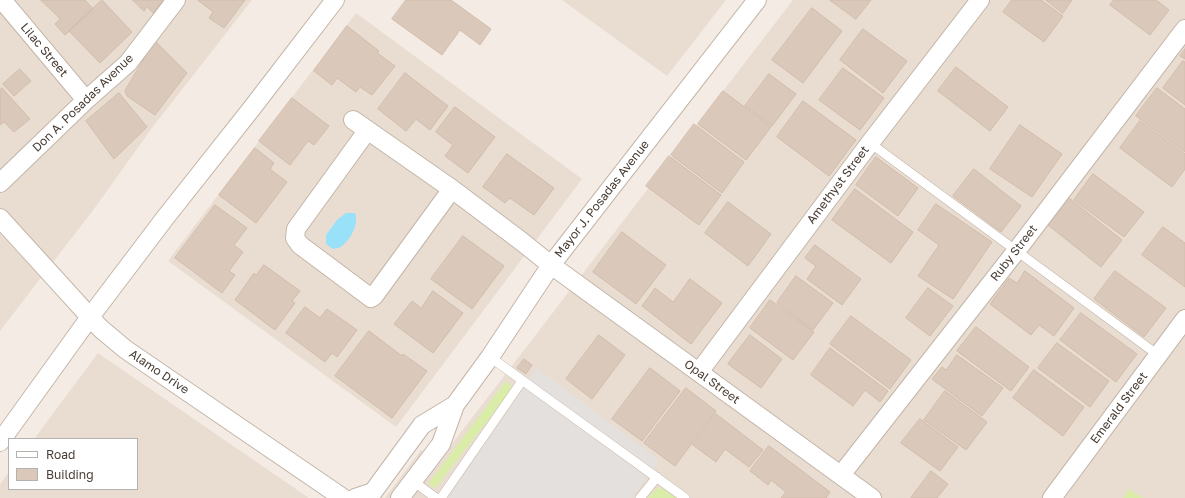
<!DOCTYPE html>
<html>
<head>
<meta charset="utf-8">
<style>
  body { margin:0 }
  #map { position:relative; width:1185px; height:498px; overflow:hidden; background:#f4ece4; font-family:"Golos Text",sans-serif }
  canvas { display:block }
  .legend { position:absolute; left:8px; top:438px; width:130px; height:52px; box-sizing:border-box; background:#fff; border:1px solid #b5b1ad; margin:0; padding:5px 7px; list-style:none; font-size:12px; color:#473c33 }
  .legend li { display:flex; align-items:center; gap:8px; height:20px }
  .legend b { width:20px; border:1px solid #b5b1ad }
</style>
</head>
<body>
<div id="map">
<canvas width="1185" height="498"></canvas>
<ul class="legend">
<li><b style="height:5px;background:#fff"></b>Road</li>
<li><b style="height:11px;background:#dac9bb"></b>Building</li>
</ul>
</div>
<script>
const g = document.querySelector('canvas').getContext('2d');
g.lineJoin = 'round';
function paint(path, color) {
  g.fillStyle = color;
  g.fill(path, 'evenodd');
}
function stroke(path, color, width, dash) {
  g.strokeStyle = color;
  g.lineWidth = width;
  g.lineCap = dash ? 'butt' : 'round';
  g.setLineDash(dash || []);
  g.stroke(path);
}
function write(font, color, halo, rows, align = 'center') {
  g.font = font + ' "Golos Text",sans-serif';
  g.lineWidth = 3;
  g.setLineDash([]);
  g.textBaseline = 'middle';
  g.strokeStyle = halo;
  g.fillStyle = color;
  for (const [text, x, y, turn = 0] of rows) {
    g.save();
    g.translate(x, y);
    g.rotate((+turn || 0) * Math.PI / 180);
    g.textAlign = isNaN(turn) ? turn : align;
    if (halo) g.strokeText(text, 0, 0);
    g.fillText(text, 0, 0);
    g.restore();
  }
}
paint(new Path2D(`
  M0,0h252l-100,128 -58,81 -94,122z
  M562,0h164l-59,76z
  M793,0h392v498h-800l36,-48 17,12z
  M356,13l226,166 -186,248 -228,-166z
  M98,353l211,145h-309v-14l9,-12v17h128v-50h-103z`), '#e9ddd1');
paint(new Path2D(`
  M506,381l5,4 -1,7 -73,94 -2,2 -7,-4z
  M660,488l5,2 11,8h-28l8,-9z
  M1129,489l14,9h-20z`), '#d9eda8');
paint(new Path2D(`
  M537,368l122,92 -27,38h-184z`), '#e4e0dd');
paint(new Path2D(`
  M346,213h9c4,11 -4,26 -13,33 -2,2 -6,2 -9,3l-7,-5v-9l11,-15z`), '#99e1f8');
const building = new Path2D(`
  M41,0h44l8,9 -28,26 -10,-11 5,-5z
  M102,0l30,32 -32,31 -31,-32z
  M133,0h30l-10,13 -6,-6 -3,4z
  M198,0h47l-21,28 -15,-10 4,-6z
  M406,0h45l40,29 -11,16 -20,-15 -18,25 -50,-36z
  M830,0h41l-15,19z
  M1012,0h29l22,16 -19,26 -41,-30z
  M1046,0h26l-9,13z
  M1114,0h42l13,10 -19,25 -40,-30z
  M812,8l30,23 -39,52 -31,-23z
  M347,26l32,25 -2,2 18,13 -23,29 -12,-8 -4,5 -19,-14 -5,7 -18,-14z
  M863,29l44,32 -24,32 -43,-33z
  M155,41l32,32 -32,42 -28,-19 -2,-5z
  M1185,49v10l-5,-3z
  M1183,61l2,1v43l-22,-17z
  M956,67l52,40 -18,24 -52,-40z
  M843,68l41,30 -24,32 -41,-30z
  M20,69l11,12 -17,15 -11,-12z
  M405,73l43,33 -18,24 -14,-11 -10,12 -28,-22z
  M769,74l27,20 -24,32 -27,-20z
  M2,88l28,31 -16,13 -10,-10 -4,3v-35z
  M1157,88l28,21v43l-49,-36z
  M723,91l48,36 -25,33 -48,-36z
  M119,93l28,34 -33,32 -28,-38z
  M292,98l37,28 -15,19 -6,-4 -18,24 -31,-24z
  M803,101l53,39 -27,36 -52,-39z
  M455,107l40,30 -27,36 -23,-17 8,-11 -17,-13z
  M1140,121l45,33v15l-13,18 -52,-39z
  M694,124l50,38 -22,31 -51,-38z
  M1020,125l42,29 -30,43 -42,-28z
  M255,148l19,15 -4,6 17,13 -31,41 -37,-28z
  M507,154l47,34 -20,27 -24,-17 -5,5 -22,-16z
  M669,156l52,39 -22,30 -53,-39z
  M876,157l42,31 -20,28 -42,-31z
  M974,169l47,37 -20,26 -48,-36z
  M1093,174l51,38 -20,25 -50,-37z
  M855,189l58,43 -22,31 -59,-43z
  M1069,198l53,42 -21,27 -53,-42z
  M728,202l43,32 -23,32 -43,-33z
  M936,204l56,38 -39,57 -35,-23 21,-31 -21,-15z
  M215,205l32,23 -13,17 9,7 -14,19 6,4 -13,18 -47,-35z
  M1163,227l22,16v44l-43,-32z
  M622,232l44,33 -30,39 -43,-32z
  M463,236l41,30 -32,43 -41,-30z
  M815,245l46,34 -19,26 -35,-26 9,-13 -11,-8z
  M264,265l36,26 -8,10 3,2 -20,27 -40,-30 19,-27 2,2z
  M1025,271l49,37 -20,28 -15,-11 -8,10 -41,-31 19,-26 8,5z
  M1115,271l51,37 -22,29 -50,-38z
  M796,276l37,27 -20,27 -36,-27z
  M690,279l32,24 -31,41 -49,-38 13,-18 18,14z
  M928,288l25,18 -23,30 -24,-18z
  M433,291l30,22 -30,40 -39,-29 18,-23 9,7z
  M770,300l44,32 -21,28 -43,-32z
  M305,307l15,11 7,-9 30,21 -20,27 -5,-4 -7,9 -39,-29z
  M1081,313l56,41 -21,28 -56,-42z
  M851,316l60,44 -21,29 -60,-45z
  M976,327l53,40 -18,24 -54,-40z
  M369,331l33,25 1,-2 24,17 -35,47 -57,-42z
  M599,335l26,20 -33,44 -26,-20z
  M750,335l32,24 -21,29 -33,-24z
  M1057,343l52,38 -19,26 -52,-39z
  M830,348l58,43 -8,11 -15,-12 -12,16 -42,-31z
  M957,355l46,33 -21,28 -50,-37 10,-12 4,3z
  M524,359l8,6 -6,9 -9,-6z
  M650,368l30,23 -38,50 -30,-22z
  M1034,370l50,37 -21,29 -50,-38z
  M686,388l30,23 -41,55 -31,-23z
  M945,391l42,31 -21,28 -42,-30z
  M716,414l47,36 -14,17 -24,-18 -9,13 -23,-17z
  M920,419l38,28 -18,24 -39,-28z
  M769,446l61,46 -4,6h-45l5,-6 -15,-12 -3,5 -18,-14z
  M931,471l17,13 -11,14h-26z`);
paint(building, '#dac9bb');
stroke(building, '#d2bcaa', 1);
const service = new Path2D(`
  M870,143l288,212
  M490,357l195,141
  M413,481l23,17
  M441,498l81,-117
  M640,498l17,-21`);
const minor = new Path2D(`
  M2,0l84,100
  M353,120l99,69 69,52 30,24 321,233
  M367,131l-71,98 -1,9 5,7 67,50 4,3 3,-2 78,-107
  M0,183l86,-83 42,-37 48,-63
  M0,218l100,110 25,21 218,149
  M699,372l171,-229 110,-143
  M0,442l90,-125 75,-99 87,-110 83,-108
  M841,475l176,-225 168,-221
  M355,498l18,-6 49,-67 33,-20
  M400,498l41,-54 14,-39 35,-48 61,-92 206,-265
  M1052,498l133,-179`);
stroke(service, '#c3b5a8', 10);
stroke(minor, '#c3b5a8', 20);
stroke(service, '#fff', 9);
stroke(minor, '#fff', 18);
write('12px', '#473c33', '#fff', [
  ["Lilac Street",44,50,50],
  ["Don A. Posadas Avenue",83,103,-44],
  ["Amethyst Street",838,185,-53],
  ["Mayor J. Posadas Avenue",602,199,-52],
  ["Ruby Street",1014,253,-52],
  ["Alamo Drive",159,372,34],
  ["Opal Street",712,382,36],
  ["Emerald Street",1119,408,-53]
]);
</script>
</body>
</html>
